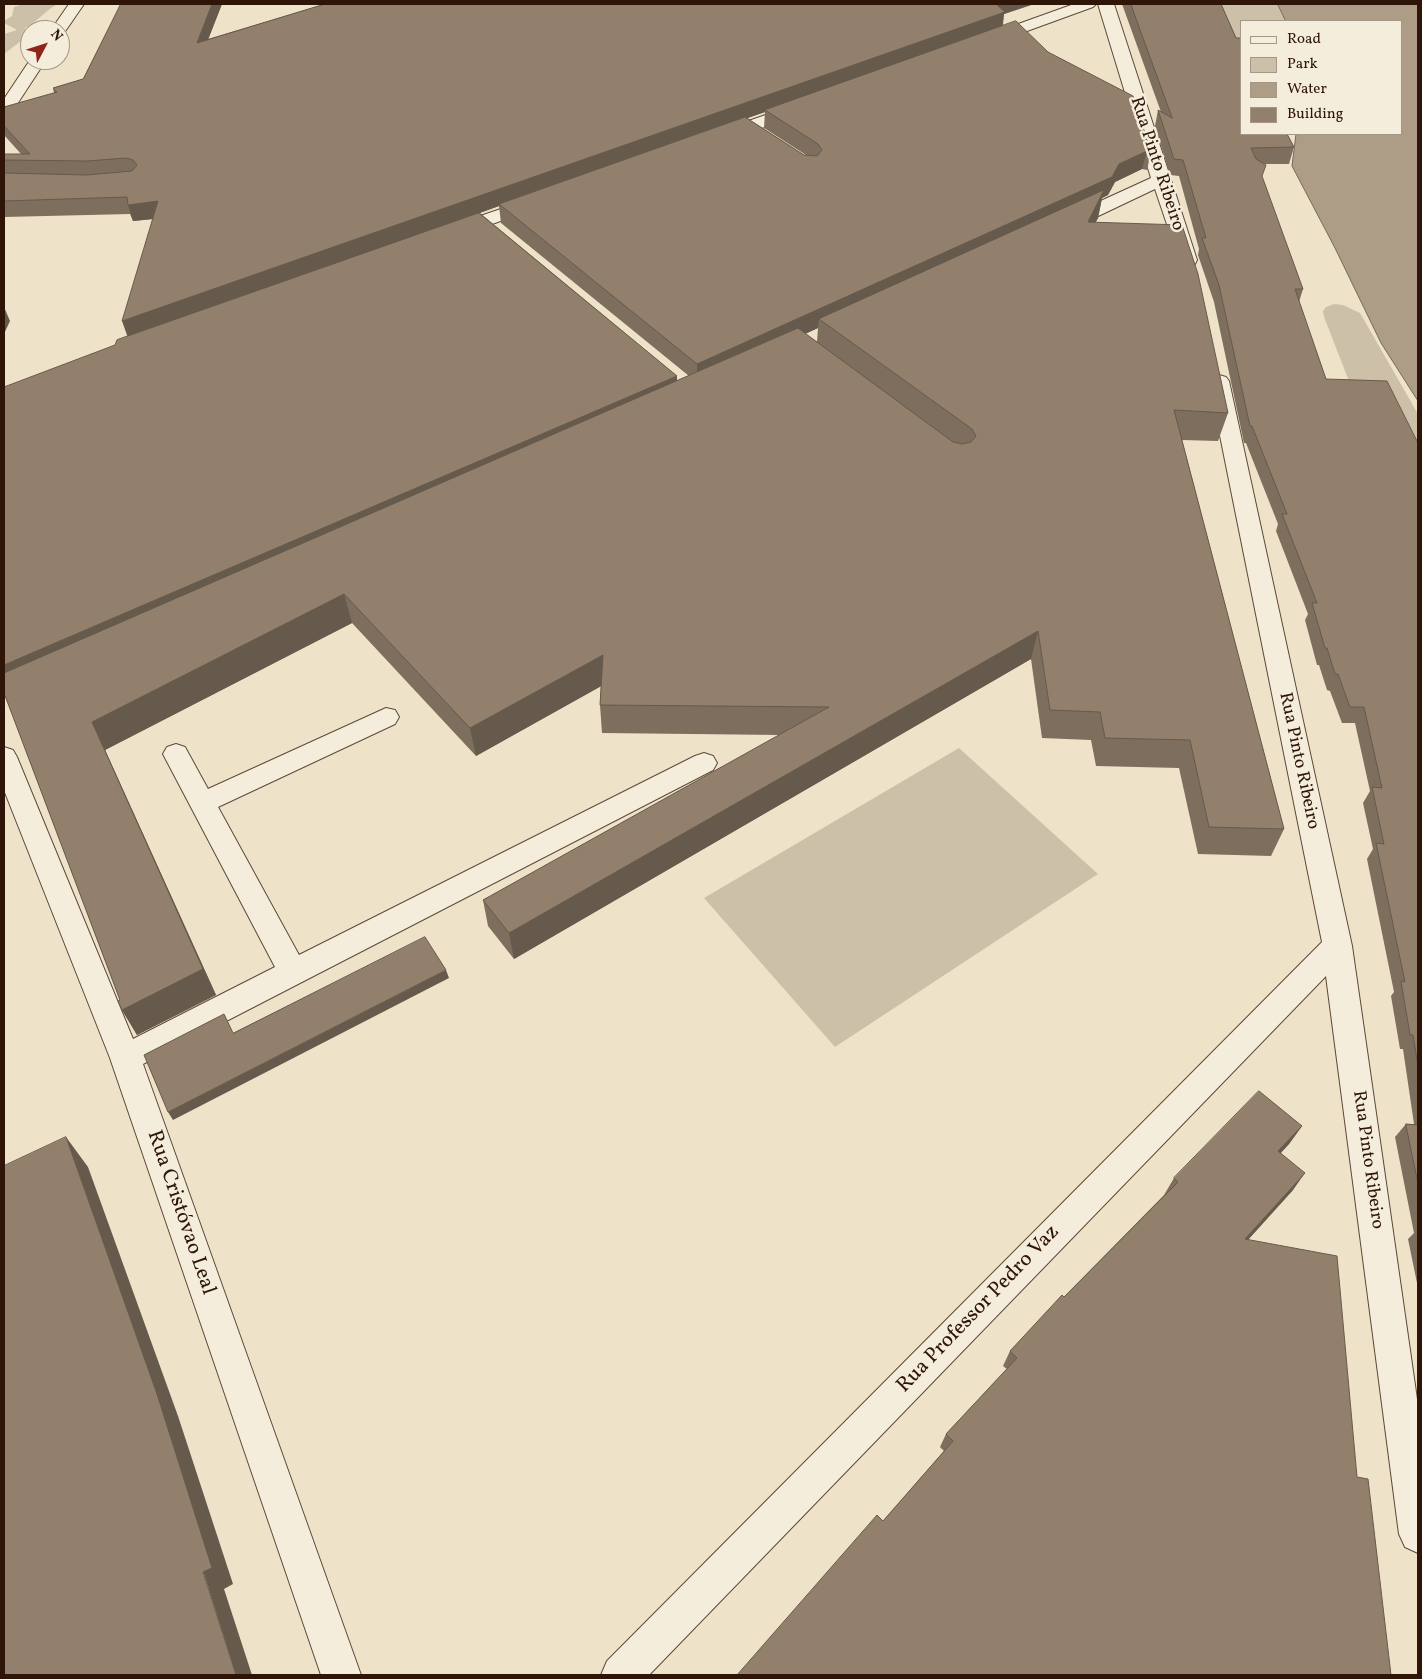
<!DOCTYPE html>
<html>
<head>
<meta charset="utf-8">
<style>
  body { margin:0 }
  #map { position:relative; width:1422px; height:1679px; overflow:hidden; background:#eee3c9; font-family:Vollkorn,serif }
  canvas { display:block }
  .frame { position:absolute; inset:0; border:5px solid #2e1508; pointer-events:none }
  .legend { position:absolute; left:1240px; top:20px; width:162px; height:115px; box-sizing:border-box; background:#f4eddc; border:1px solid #a59787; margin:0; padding:6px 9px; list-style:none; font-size:15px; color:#2e1508 }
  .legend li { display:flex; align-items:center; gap:10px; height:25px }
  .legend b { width:25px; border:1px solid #a59787 }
  .north { position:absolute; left:20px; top:20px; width:50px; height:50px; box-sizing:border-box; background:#f4eddc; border:1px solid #a59787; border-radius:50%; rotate:50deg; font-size:14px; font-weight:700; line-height:20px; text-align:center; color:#2e1508 }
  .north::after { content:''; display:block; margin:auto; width:18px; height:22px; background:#8f2418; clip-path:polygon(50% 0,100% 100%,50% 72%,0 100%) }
</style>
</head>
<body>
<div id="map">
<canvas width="1422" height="1679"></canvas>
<div class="frame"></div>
<ul class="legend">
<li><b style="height:6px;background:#f4eddc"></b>Road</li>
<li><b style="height:14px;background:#cdc0a8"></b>Park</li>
<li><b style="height:14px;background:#ad9d87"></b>Water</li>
<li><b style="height:14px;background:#92806c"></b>Building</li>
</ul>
<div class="north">N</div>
</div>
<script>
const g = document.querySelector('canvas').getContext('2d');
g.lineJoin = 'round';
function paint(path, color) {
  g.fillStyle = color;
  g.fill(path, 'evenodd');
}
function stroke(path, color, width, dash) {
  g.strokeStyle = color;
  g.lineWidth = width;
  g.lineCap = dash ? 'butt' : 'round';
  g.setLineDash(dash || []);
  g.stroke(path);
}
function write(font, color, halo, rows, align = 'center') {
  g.font = font + ' Vollkorn,serif';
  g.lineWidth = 5;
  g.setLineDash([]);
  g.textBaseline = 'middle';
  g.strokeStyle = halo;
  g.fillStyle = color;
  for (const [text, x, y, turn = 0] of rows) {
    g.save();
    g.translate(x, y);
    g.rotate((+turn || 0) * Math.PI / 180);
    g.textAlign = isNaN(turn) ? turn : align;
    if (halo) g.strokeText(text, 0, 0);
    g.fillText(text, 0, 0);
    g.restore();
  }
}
paint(new Path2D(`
  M23,4h35c-13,6 -20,18 -33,24v5l5,-1v2l-26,20v-20l13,-4 -13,-7v-2l8,-5 2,-9z
  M1218,4h60l8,17h-45v48z
  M1334,304l9,1 17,8 58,101v95l-62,-110 -32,-82 -1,-6 3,-4z
  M959,748l139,126 -263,173 -131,-149z`), '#cdc0a8');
const water = new Path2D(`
  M1278,4h140v397l-37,-58 -46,-95 -43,-82 4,-32h105v-113h-115z`);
paint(water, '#ad9d87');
stroke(water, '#7a6754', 1);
const minor = new Path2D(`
  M69,4h15l-20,29 -4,1v-4h-9z
  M1074,4h22l-3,3 -99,36h-12l-2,-3 2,-3z
  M1098,4h16l83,256 -2,4 -7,2 -7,-2 -2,-4 -24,-71 -82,39 -7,2 -7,-2 -2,-4 2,-4 92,-42z
  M30,60h16l-36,55 -6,1v-17z
  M800,103l6,1 2,4 -2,4 -80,29 -6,1 -6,-1 -3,-4 3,-4z
  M536,197l6,1 3,4 -3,4 -83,30 -7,2 -7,-2 -2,-4 2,-4z
  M1219,375l7,2 3,4 123,565 66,460v147l-13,-6 -6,-13 -73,-558 -677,699h-48l6,-14 715,-719 -113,-561 3,-4z
  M386,708l9,2 4,7 -4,7 -177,83 81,148 396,-199 9,-3 9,3 4,7 -4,7 -570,294 218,611h-40l-211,-617 -106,-268v-43l9,3 4,7 116,282 142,-72 -112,-213 4,-7 9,-3 9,3 23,42z`);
stroke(minor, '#5e4838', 2);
paint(minor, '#f4eddc');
paint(new Path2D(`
  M121,4h101l-14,35 117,-35h709l-30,10 -1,11 45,27 103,100 -4,18 -5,-1 -27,13 -7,13 -6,3 -4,20 -3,4 133,191 -10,28 -36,-1 102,389 -13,27 -73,-2 -19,-86 -83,-2 -5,-26 -49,-2 -11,-79 -517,300 -26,-33 -5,-26 297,-165 -178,-2 -2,-28 1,-19 -125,70 -124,-133 -247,127 111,245 -79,40 -15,-25 -2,-10 -116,-307 111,-348 13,-9 25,-117 -20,2 -3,-7 -126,3v-63h17l-17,-19v-28l50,-14 -1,-5 30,-9zM765,112l-1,16 42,27h-2l-57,-37zM499,206l2,17 188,153 -12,5v-5l-197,-163zM818,328l-1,14 -12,-8z
  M1122,4h99l15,34 58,109 -5,17h-25l-2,14 41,111 -4,13 27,77 92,64v845l-10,-49 6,-6 -19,-96 11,-13h8l-11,-75h-3l-9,-53 3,-4 -27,-133 6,-10 -10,-46 7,-12 -15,-68h-13l-12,-32 -3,-1 -8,-25h-2l-12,-45 3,-6 -32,-83 2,-7 -32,-81h-2l-30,-141 -16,-47 1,-6 -20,-73 -9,-1 -15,-49 3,-16 3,2z
  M1302,1126l-13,18 -8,9 12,37 -45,50 109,237 -474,44 61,-70 -4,-4 6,-13 61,-65 -4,-3 7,-15 54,-54 100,-102 10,-17z`), '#7e6e5d');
paint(new Path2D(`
  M212,4h10l-21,54 -4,-15z
  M995,4h39l-30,10 -2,13 -237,83v2l-265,94 -1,-2v2l-371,132 -6,-17z
  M1147,151l-5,18 -27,13 -7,13 -6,3 -4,20 -16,32 -263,69 -1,9 -121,55v-19z
  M158,201l5,17 -30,3 -5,-16z
  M4,307l6,14 -6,13z
  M677,376v16l-673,290v-17z
  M344,594l8,29 -247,127 111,245 -79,40 -15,-25 -30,-288z
  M1038,631l-7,28 -517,300 -5,-26z
  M603,655l2,29 -129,72 -6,-28z
  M446,970l3,8 -276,142 -5,-8z
  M1302,1126l-13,18 -23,24 12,-17z
  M66,1137l22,30 90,249 55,168 -9,5 28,86h-16z
  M1305,1173l-12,17 -59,65 11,-16z`), '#665a4c');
const building = new Path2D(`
  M121,4h91l-15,39 128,-39h671l9,8 -883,309 36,-120 -30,4 -1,-8 -123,4v-28l83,2 45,-4 5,-6 -4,-5 -7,-2 -39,3 -83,-1v-6h26l-26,-28v-19l53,-15 -4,-4 30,-9z
  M1131,4h90l15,34h5v96h46l7,13 -43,1 5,11 10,6 -4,11 41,113h-8l31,90 61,2 31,62v623l-5,-31h-3l-9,-54 4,1 -29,-139 8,1 -12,-57 10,1 -18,-81h-14l-12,-33h-3l-8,-26h-2l-13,-45h5l-35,-89h5l-35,-88h-2l-31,-141 -17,-47h4l-23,-78 -9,-1 -16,-49 14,8z
  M1016,21l32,31 85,44 18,56 -4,-1 -28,13 -7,13 -415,187 -198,-160 246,-87 59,38 13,1 5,-6 -4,-6 -53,-34z
  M1104,190l-16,32 94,3 16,49 30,139 -54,-3 110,419 -75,-2 -19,-87 -85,-2 -5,-26 -50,-2 -12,-79 -529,302 -26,-33 346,-193 -229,-2 3,-50 -133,73 -126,-134 -252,128 111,247 -81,41 -4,-9 2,-1 -116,-307v-20l794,-345 155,114 9,2 9,-2 5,-6 -4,-7 -153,-110z
  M479,213l198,163 -673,289v-278l111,-42 2,-5z
  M425,937l21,33 -278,142 -24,-57 80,-41 9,19z
  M1259,1091l43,35 -24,25 27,22 -60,66 92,17 20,221 11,2 23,196h-654l140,-160 6,6 70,-80 -7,-7 71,-76 -7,-7 52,-56 2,2 114,-115 -4,-4z
  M1406,1124l12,1v58z
  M66,1137l91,257 55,174 -9,4 33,103h-232v-509z`);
paint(building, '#92806c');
stroke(building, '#665a4c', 1);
write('18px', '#2e1508', '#f4eddc', [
  ["Rua Pinto Ribeiro",1156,164,72],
  ["Rua Pinto Ribeiro",1298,761,78],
  ["Rua Pinto Ribeiro",1367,1160,82]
]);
write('21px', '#2e1508', '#f4eddc', [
  ["Rua Cristóvao Leal",180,1213,71],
  ["Rua Professor Pedro Vaz",979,1310,-46]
]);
</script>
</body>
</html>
